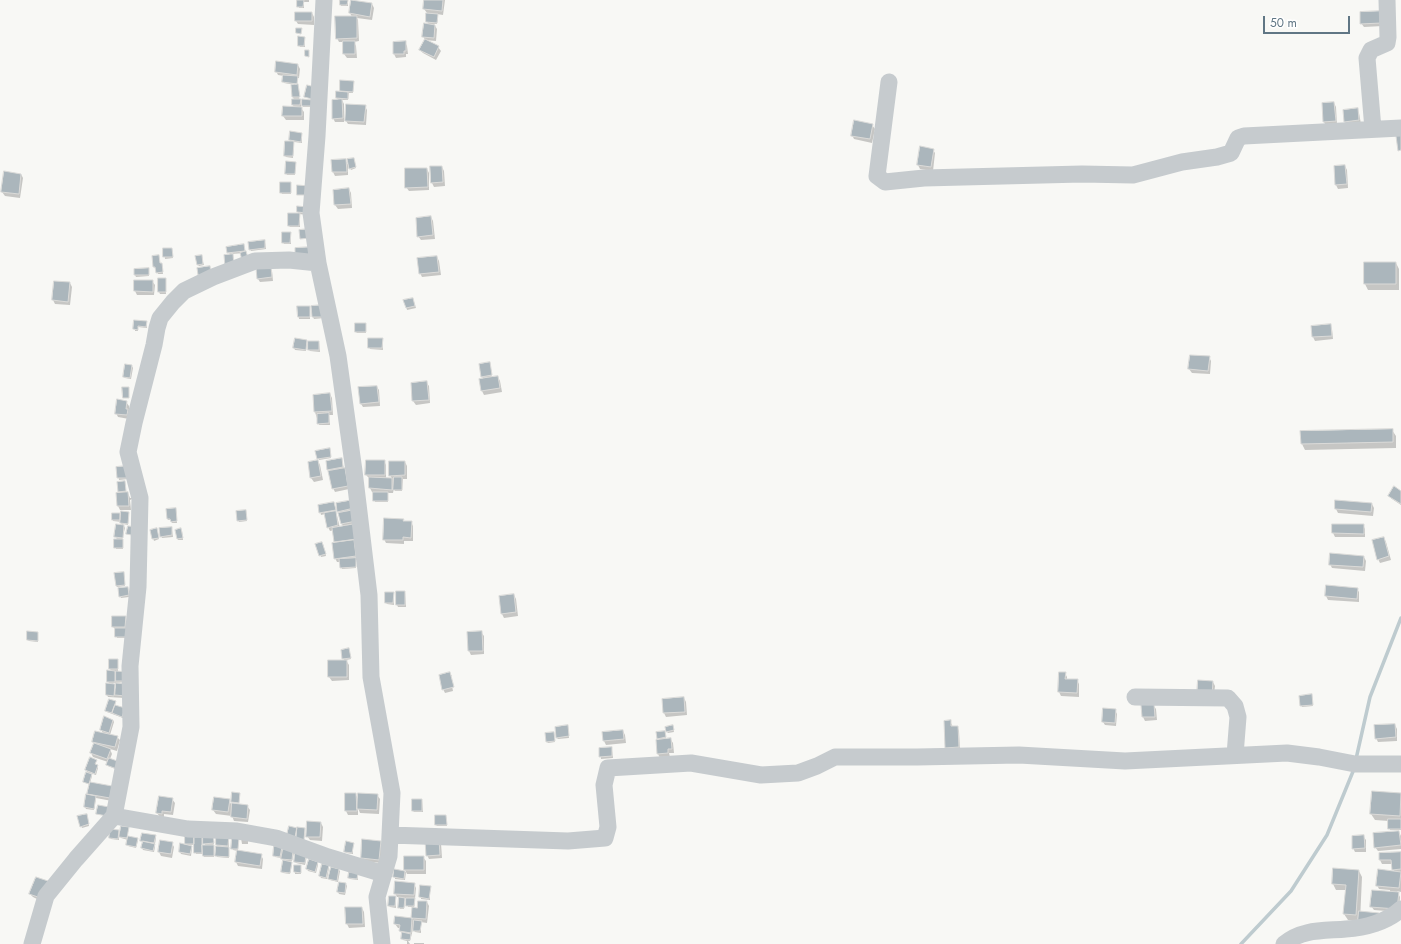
<!DOCTYPE html>
<html>
<head>
<meta charset="utf-8">
<style>
  body { margin:0 }
  #map { position:relative; width:1401px; height:944px; overflow:hidden; background:#f8f8f5; font-family:Jost,sans-serif }
  canvas { display:block }
  .scale { position:absolute; left:1263px; top:16px; width:87px; height:18px; box-sizing:border-box; border:2px solid #607684; border-top:0; padding-left:5px; font-size:12px; line-height:14px; white-space:nowrap; color:#607684; -webkit-text-stroke:3px #fff; paint-order:stroke }
</style>
</head>
<body>
<div id="map">
<canvas width="1401" height="944"></canvas>
<div class="scale">50 m</div>
</div>
<script>
const g = document.querySelector('canvas').getContext('2d');
g.lineJoin = 'round';
function paint(path, color) {
  g.fillStyle = color;
  g.fill(path, 'evenodd');
}
function stroke(path, color, width, dash) {
  g.strokeStyle = color;
  g.lineWidth = width;
  g.lineCap = dash ? 'butt' : 'round';
  g.setLineDash(dash || []);
  g.stroke(path);
}
paint(new Path2D(`
  M298,0h11v2h-5v6h-5z
  M341,0h7v6h-7z
  M425,0h20l-2,15 -6,-1 1,2 -1,8h-3l3,5 -1,12 -11,-1 -2,-4 6,-11 -2,-4v-8l-3,-4z
  M372,4l2,4 -2,12 -15,-2 1,2 1,21 -5,1 2,4 1,12h-10l-3,-4v-12h-5l-2,-4 15,-21 -2,-4z
  M1380,12l3,14 -19,1 -3,-4z
  M312,13l2,4v8l-16,-1 -2,-3z
  M304,38l1,9h-5l-1,-2z
  M425,40l13,7 3,4 -5,9 -13,-7 -3,-3z
  M405,42l2,4 1,8h-2v3l-10,1 -2,-4z
  M298,65l2,4 -1,9h-3l-1,7 -11,-2v-7l-6,-1 -2,-4z
  M341,81l12,1v11h-4l-1,7h-6l2,4v18h-9l-2,-4 5,-18 -1,-2v-6l3,1z
  M298,85l1,13 4,6v-3l10,6h-10l-2,-4v5l3,4v8h-18l-3,-4 11,-8 -1,-3 1,-5 -1,-3 -1,-11z
  M1334,103l2,4 1,18 -11,1 -2,-4z
  M365,106l2,4 -1,15 -18,-1 -2,-3z
  M1357,110l2,3 2,11 -13,2 -3,-4 -1,-11z
  M872,125l3,4 -3,14 -18,-4 -2,-4z
  M291,133l11,1v9l-8,-1 -1,16 -7,-1 -1,-1 5,-14z
  M921,148l12,2 2,3 -2,18 -13,-2 -2,-4z
  M345,160l4,6 5,-5 2,7 -5,2 -3,-6v11l-13,1 -2,-4 -1,-11z
  M295,163v12h-8l-1,-2z
  M1345,166l2,4 1,18 -10,1 -2,-4z
  M442,167l2,4 1,15 -11,1 -2,-4z
  M427,169l2,4v17l-20,1 -3,-4z
  M21,174l2,4 -3,20 -15,-2 -3,-4z
  M290,183l1,11h-9l-1,-2z
  M349,189l2,4 1,15 -14,1 -3,-4 -1,-14z
  M298,207l10,8 -9,-1 1,2v11h-10l-1,-1 10,-12 -1,-2z
  M431,217l2,4 2,18 -14,1 -3,-4z
  M290,233l1,11h-7l-1,-2z
  M265,242l1,7 -15,2 -1,-2z
  M228,247h16l1,6 -14,1 -1,2z
  M164,249h8l1,9 -8,1z
  M201,256l3,9 -5,1 -1,-1z
  M153,257l7,7h2l1,10h-5l-2,-5 -2,-2z
  M437,257l2,4 2,14 -19,2 -2,-4z
  M1396,263l3,6v21h-31l-3,-6z
  M270,267l2,4 1,10 -13,1 -2,-3z
  M149,271v5l-13,1 -1,-2z
  M165,279l1,15h-6l-1,-2z
  M152,281l3,4 -1,10h-17l-2,-4z
  M70,283l2,4 -2,18 -15,-1 -2,-4z
  M413,299l3,9 -9,2 -2,-9z
  M323,306l1,12 -10,1 -1,-2z
  M298,307l12,2v10h-11z
  M135,321l11,1 1,6 -9,-1v4h-3z
  M366,324v9h-9l-1,-1z
  M1330,325l2,4 1,10 -18,2 -2,-4 -1,-10z
  M382,339l1,11 -13,-1 -1,-2z
  M306,341v10l-11,-1 -1,-2z
  M319,342l1,10 -10,-1 -1,-1z
  M1209,357l2,4 -1,13 -18,-1 -3,-4z
  M490,365l2,13 6,-1 2,4 2,11 -18,3 -2,-4 -2,-11 3,-1 -1,-3z
  M132,366l1,2 -2,11 -6,-1 -1,-1z
  M426,382l3,4 1,17 -14,2 -3,-4z
  M377,387l2,3 1,16 -17,1 -2,-3z
  M330,394l2,4 1,17h-4l1,10h-11l-4,-13 -1,-16z
  M126,402l3,4v13l-11,-2 -2,-4z
  M1392,430l4,6v12l-91,2 -3,-6z
  M330,451l1,7 -12,2 -3,-8z
  M318,461l2,4 3,15 -9,2 -3,-4 -2,-16z
  M342,461l7,28 -14,3 -2,-4 -5,-18z
  M384,461l2,4v14h6l-2,-4 15,-13 2,4v13h-4l-1,12h-7l-1,-3 -1,5h-6l1,9h-13l-1,-10h-2l-2,-4v-10h-1l-3,-3z
  M117,468l11,11 -9,1z
  M125,483l1,10h2l2,5 7,-1 -7,3 1,10h-11l-2,-4 -1,-12h3l-1,-2z
  M1401,492v13l-9,-6 -3,-3z
  M352,501l5,59h-1v8l-14,1 -2,-7h-3l-2,-4v-15l-1,-13 -4,1 -2,-4 -3,-13 -4,1 -2,-10 15,-1 1,8 2,4 3,12 3,-1 -5,-16z
  M1372,504l2,4 -1,8 -35,-3 -2,-4z
  M176,511l1,12h-5l-1,-3h-3v-1z
  M128,513v12l-5,-1 2,4 -3,12 1,9h-7l1,-24 6,1 -2,-3 1,-1 -9,-1v-2l7,-5 2,4z
  M246,513l1,8 -8,1 -1,-2z
  M403,520l1,2h7l2,4v15h-9v3l-18,-1 -2,-4z
  M1363,525l2,4v8h-30l-2,-4z
  M172,530l1,7 -11,1 -1,-2z
  M176,530l6,1 1,9h-5z
  M151,531h6l2,8 -5,2z
  M1384,538l2,4 5,18 -11,3 -2,-4z
  M323,544l3,12 -5,1 -4,-12z
  M1364,557l2,4 -1,10 -33,-3 -2,-4z
  M124,574l1,12 -8,1 -1,-2z
  M128,589l1,8 -8,1 -1,-2z
  M1357,589l2,3v10l-31,-2 -2,-4z
  M405,592l1,15h-8l-1,-2z
  M393,593l1,12 -7,-1 -1,-1z
  M514,595l2,4 2,17 -14,2 -2,-4z
  M125,617l2,21h-10l-1,-10h-2l-1,-1z
  M38,632v10l-9,-1 -1,-1z
  M481,632l3,4v18l-13,1 -2,-4z
  M349,650l2,9 -5,1 3,5v15l-17,1 -3,-4 15,-16 -2,-10z
  M118,660v12l10,10 -15,1 3,6 9,9 -17,-1 -1,-2 2,-11 -1,-3 4,-9 -2,-3z
  M1065,673l2,4v3h10l2,4v13l-18,-1 -2,-4z
  M450,674l2,2h-2l3,15 -8,2 -2,-4z
  M1213,682l2,4 -1,9 -14,3z
  M1311,695l2,11 -11,1 -1,-2z
  M684,698l2,4 1,13 -21,2 -2,-4z
  M115,702v4l10,4 -2,8 -16,-6 -1,-1z
  M1153,705l3,4 1,11 -12,1 -2,-4 -1,-11z
  M1115,710l2,4 -1,12 -11,-1 -2,-3z
  M113,720l1,2 -4,13 7,2 3,3 -3,11 -7,-2 2,5 -2,5 8,11 -10,-4v-4l-15,-5 -2,-4 3,-9 -1,-2 10,-9 -2,-3z
  M950,721l3,6h4l2,4 1,20 -12,1 -2,-4 -1,-26z
  M1395,725l2,4v12l-19,1 -2,-4z
  M568,728l1,10 -11,1 -1,-1z
  M673,728l1,4 -6,1 -1,-1z
  M623,731l2,4 1,8 -20,2 -2,-4v-8z
  M554,733l1,9 -7,1 -1,-1z
  M665,733l1,7h5l2,3 1,10h-5l1,4 -10,1 -2,-4 -1,-13h2l-1,-3z
  M600,749l12,1 1,8 -12,1z
  M96,761v5l2,2 -2,7 -6,-2 2,3 -2,7 21,4 1,14 -16,-3 -2,12 -8,-1 -1,-2 2,-11h3l-1,-3 1,-8 -6,-3 4,-8 -2,-4z
  M1373,792l28,2v36h-11l-1,-9 -14,-1 -4,-6z
  M346,794h9l4,6 18,-5 3,4 -1,15 -19,-1 -2,-5v7h-10l-2,-4z
  M215,798l14,2 2,4h9v1l7,1 3,4 -2,12 -14,-1 -2,-5 -16,-2 -3,-4z
  M172,799l3,4 -2,12 -9,-1v3h-4l-3,-4z
  M422,800l1,12h-9l-1,-1z
  M87,816l2,10 -7,2 -1,-2z
  M446,816l1,10h-10l-1,-1z
  M321,823l2,4 -1,14 -12,-1 -3,-4z
  M128,828v8l9,2 1,2 -2,8 -8,-2v-6l-7,-2 -2,-3v5l-8,-1 -1,-2 9,-6 2,4z
  M1399,832l2,4v13l-23,2 -3,-4z
  M155,836l1,2 -1,6h-1l1,3 -1,5 -11,-2 -1,-2 2,-6 -2,-2z
  M186,836l16,10h4l-2,-3 10,-6v7l-1,1 1,2v10h-10l-1,-3h-7l-1,-9h-4l1,3 -1,8 -10,-2 -1,-2 7,-6z
  M229,836v22l-12,-1 -1,-2 2,-7 -1,-3z
  M1363,836l3,4v12h-11l-2,-4z
  M241,838l7,3v3h-6z
  M238,839v12l23,4 2,4 -1,10 -24,-3 -2,-4 2,-11 -5,-1 -1,-2z
  M380,842l3,4 -2,17 -17,-2 -2,-3z
  M172,843l2,4 -2,11 -11,-2 -2,-4z
  M353,843v11l-7,-1 -1,-2z
  M441,843l1,15 -13,1 -2,-4z
  M275,847l7,3 11,2 1,1 -2,8h-2l2,3 -2,10 -7,-1 -1,-1 2,-12 -2,-2 -7,-1z
  M1380,853h21v39l-4,-1 3,6 -1,15 -25,-2 -3,-4 19,-14v-2l-11,-1 -2,-4 17,-13 -2,-8h-10l-2,-4z
  M307,856l-2,9 -9,-2 -1,-1z
  M423,857l3,4v13h-19l-2,-4z
  M318,863v2l-2,8 -8,-2 -1,-2z
  M295,866h6v8h-6z
  M328,866l1,2 -2,11 -6,-1 -1,-2z
  M339,870l1,1 -2,11 -8,-2 -1,-1z
  M395,870l11,2 -1,8 -10,-1z
  M1359,871l3,6 -2,44 -12,-1 -4,-6 2,-24h-10l-3,-6z
  M357,874l1,6 -8,-1 -1,-1z
  M346,884l1,2 -2,9 -6,-1 -1,-2z
  M414,884l2,4 -1,11h-1l1,2 -1,8h4l9,-7 2,4 -2,17 -6,-1v11l-6,-1 -2,-3 -3,12h-2l2,3h-3v-3l-4,-1 -1,-2 1,-2 -3,-5v-3h-2l-3,-4 1,-6 17,1v-12h-5l-1,-9h-3l1,2 -1,9h-4v-12h-3l-2,-4z
  M49,886l-6,16 -10,-5 -3,-3z
  M421,886l9,1v13l-9,-1z
  M395,897l1,11 -6,-1 -1,-1z
  M362,908l2,4 1,15 -16,1 -2,-4z
  M414,943h10v1h-10z`), '#0003');
stroke(new Path2D(`
  M1356,759l14,-62 31,-79
  M1241,944l50,-53 36,-56 27,-66`), '#becbcf', 3.5);
const building = new Path2D(`
  M297,0h7l-1,7h-6z
  M340,0h8l-1,5h-7z
  M351,0l21,3 -2,14 -21,-4z
  M424,0h19l-1,11 -19,-2z
  M1381,11v12l-21,1v-12z
  M295,12h17v9h-17z
  M426,13l12,1 -1,9 -11,-1z
  M335,16h22v22l-21,1z
  M424,23l11,2 -1,13 -12,-1z
  M296,28h6l-1,6 -5,-1z
  M298,36l7,1 -1,9h-6z
  M425,39l14,7 -5,11 -15,-7z
  M343,41h12v13h-12z
  M406,41v10h-2v3h-11v-12z
  M305,50h4v7l-4,-1z
  M276,61l22,3 -1,11 -22,-3z
  M283,75l15,1 -1,8 -15,-2z
  M340,80l14,1 -1,11 -13,-1z
  M298,84l2,13h-8l-1,-12z
  M307,85l8,2 -3,12 -8,-2z
  M336,91l12,1v7l-12,-1z
  M292,99h9l-1,6h-8z
  M302,99l10,1v6h-10z
  M342,99l1,19 -11,1v-19z
  M1334,102l2,19 -13,1 -1,-19z
  M346,104l20,1 -2,17 -19,-1z
  M283,106l19,1v9h-20z
  M1358,108l1,12 -15,2 -1,-12z
  M854,120l19,4 -3,15 -19,-3z
  M290,131l12,2 -1,9 -12,-2z
  M1401,135v15l-3,1 -2,-15z
  M285,141h9l-1,15h-9z
  M920,146l14,3 -3,18 -14,-2z
  M354,158l2,9 -7,2 -2,-10z
  M346,159l1,13h-15l-1,-12z
  M286,161l10,1 -1,12h-10z
  M1345,165l2,19 -12,1 -1,-19z
  M430,166h12l1,16 -12,1z
  M405,168h22l1,19 -23,1z
  M4,171l17,3 -2,20 -18,-2z
  M280,182h11v11h-11z
  M297,185l13,1v9h-13z
  M349,188l2,16 -17,1 -1,-15z
  M297,206l11,1 -1,6 -10,-1z
  M288,213h12l-1,13h-11z
  M431,216l2,19 -16,2 -1,-19z
  M309,229l1,9 -10,1 -1,-9z
  M282,232h9l-1,11h-8z
  M265,240v8l-16,2 -1,-8z
  M244,244l1,7 -18,2 -1,-6z
  M311,247v10h-16v-9z
  M163,248h9l1,9h-10z
  M246,251l2,7 -6,2 -2,-7z
  M233,254l1,12 -9,1 -1,-12z
  M159,255l1,8h2l1,9 -7,1 -1,-6h-2l-1,-11z
  M202,255l1,9 -6,1 -2,-9z
  M437,256l2,16 -20,2 -2,-16z
  M1364,262h32v22h-32z
  M210,266l1,7 -13,2 -1,-7z
  M271,266l1,11 -15,2 -1,-11z
  M149,268v7h-15v-6z
  M158,278h8v14h-8z
  M134,280h19v12l-19,-1z
  M54,281l16,1 -2,20 -16,-2z
  M413,298l2,8 -9,2 -3,-8z
  M323,305l1,12h-12l-1,-11z
  M297,306h13v11h-12z
  M134,320l13,1 -1,6 -8,-1v4l-5,-1z
  M355,323h11v9h-11z
  M1331,324l1,12 -20,1 -1,-11z
  M295,338l12,2 -1,10 -13,-2z
  M368,338h15l-1,10h-14z
  M308,341h11v9h-11z
  M1190,355l20,1 -2,15 -20,-2z
  M490,362l2,13 -11,2 -2,-13z
  M125,364l7,1 -2,13 -7,-1z
  M498,376l2,12 -19,3 -2,-12z
  M427,381l2,19 -17,1 -1,-18z
  M377,386l2,16 -19,2 -2,-17z
  M122,387h7v11h-6z
  M330,393l2,18 -18,1 -1,-17z
  M117,399l10,2 -1,8h2l-1,6 -12,-1z
  M329,413v10l-12,1v-10z
  M1393,429v13l-92,2 -1,-13z
  M330,448l1,9 -14,2 -2,-8z
  M342,458l1,9 -16,3 -1,-9z
  M318,460l3,16 -11,2 -2,-16z
  M366,460h19v15h-20z
  M389,461h16v14l-16,1z
  M127,466v12h-10l-1,-11z
  M345,468l3,18 -16,3 -4,-18z
  M369,477l23,1v12l-23,-2z
  M394,477h8v13h-9z
  M125,481l1,10 -8,1 -1,-10z
  M1394,486l7,5v13l-13,-8z
  M128,492l1,14h-12l-1,-13z
  M373,492h15v9h-15z
  M353,500l1,8 -17,4 -1,-9z
  M1335,500l37,3 -1,9 -36,-3z
  M334,502l2,8 -17,3 -1,-8z
  M176,508l1,13 -6,1 -1,-3h-3l-1,-10z
  M246,510l1,10 -10,1 -1,-10z
  M354,510l2,11 -15,3 -3,-11z
  M121,511l8,1 -1,12 -8,-1z
  M336,511l2,14 -11,3 -3,-15z
  M112,513h8v7h-8z
  M384,518l20,1 -1,2h9l-1,17 -8,-1v3h-20z
  M116,524l8,1 -1,13 -9,-1z
  M355,524l2,15 -23,3 -2,-14z
  M1332,524h32v10l-32,-1z
  M128,526l10,1 -1,9 -11,-2z
  M172,527v8l-12,2 -1,-9z
  M157,528l2,10 -7,1 -2,-9z
  M181,528l2,10 -6,1 -2,-9z
  M1384,537l5,19 -12,4 -5,-20z
  M114,539h9v9h-9z
  M354,540l2,16 -22,3 -2,-16z
  M322,542l4,12 -7,2 -4,-12z
  M1330,553l34,3 -1,11 -34,-2z
  M356,558v9l-16,1 -1,-9z
  M124,572l1,13 -9,1 -2,-13z
  M1326,585l32,3 -1,11 -32,-3z
  M128,587l1,8 -10,2 -1,-9z
  M396,591h9v14h-9z
  M385,592h9l-1,11h-8z
  M514,594l2,18 -15,2 -2,-18z
  M112,616h14l-1,11h-13z
  M115,628h12l-1,9h-11z
  M27,631l11,1v9l-11,-1z
  M482,631l1,20h-15l-1,-19z
  M349,648l2,10 -9,1 -1,-9z
  M109,659h9v10h-9z
  M328,660h19v17h-19z
  M107,670l8,1v11h-8z
  M116,671l12,1 -1,9h-11z
  M450,672l4,15 -12,3 -3,-15z
  M1059,672h7l-1,7h13l-1,14 -19,-1z
  M1198,680l15,1 -1,15 -15,-2z
  M106,683l9,1 -1,12 -8,-1z
  M116,683l10,1 -1,12 -10,-1z
  M1312,694l1,11 -13,1 -1,-10z
  M684,697l1,15 -22,1 -1,-14z
  M109,699l7,2 -4,12 -7,-2z
  M1154,704l1,13h-13l-1,-12z
  M115,705l10,3 -3,9 -10,-4z
  M1103,708l13,1 -1,14 -13,-1z
  M104,716l9,4 -4,13 -9,-3z
  M951,720v6h7l1,21 -14,1 -1,-27z
  M1395,724l1,13 -21,2 -1,-14z
  M568,725l1,11 -13,2 -1,-11z
  M673,725l1,5 -8,2 -1,-5z
  M623,730l1,9 -21,2 -1,-9z
  M95,731l23,5 -3,11 -23,-5z
  M665,731l1,6 -9,2 -1,-7z
  M554,732l1,9 -9,1 -1,-9z
  M671,738l1,11h-4v4l-11,1 -1,-14z
  M94,743l17,6 -4,10 -17,-6z
  M612,747v9l-13,1v-9z
  M90,757l7,3 -2,4 3,1 -3,9 -10,-4z
  M109,758l11,4 -3,7 -11,-4z
  M86,772l6,2 -3,10 -6,-2z
  M90,782l22,4 -2,12 -23,-4z
  M1372,791l29,2 -1,23 -30,-2z
  M232,792l8,1 -1,10 -8,-1z
  M345,793h11l1,18h-12z
  M358,793l20,1 -1,16 -20,-1z
  M86,794l10,2 -2,13 -10,-2z
  M159,796l14,2 -2,14 -9,-1v3l-6,-1z
  M214,797l16,2 -2,13 -16,-2z
  M412,799h10v12h-10z
  M232,803l16,2 -1,14 -16,-2z
  M98,805l11,2 -2,9 -11,-2z
  M87,814l2,10 -9,3 -3,-11z
  M435,815h11l1,10h-12z
  M1388,819h13v10h-13z
  M307,821l14,1 -1,15h-14z
  M121,826l8,1 -2,11 -8,-1z
  M289,826l8,2 -2,9 -8,-2z
  M297,827l8,1 -1,12 -8,-1z
  M110,829l9,1 -1,9 -9,-1z
  M1399,831l2,14 -27,3 -1,-15z
  M142,833l14,2 -2,8 -14,-2z
  M216,833l13,1 -1,12 -12,-1z
  M203,834h10l1,9 -11,1z
  M185,835h9v9h-9z
  M1364,835l1,13 -13,1v-13z
  M128,836l10,2 -2,9 -10,-2z
  M194,837h8v16h-8z
  M232,838h7l-1,11h-7z
  M362,839l19,2 -2,19 -18,-2z
  M439,839l1,16 -14,1 -1,-16z
  M160,840l13,2 -2,12 -13,-2z
  M143,841l12,3 -2,7 -12,-3z
  M346,841l8,2 -2,10 -8,-1z
  M180,843l12,3 -2,8 -11,-2z
  M202,845h12v11h-11z
  M216,846l13,1v10l-14,-1z
  M274,846l8,1 -2,10 -7,-1z
  M283,849l10,2 -1,9 -11,-1z
  M237,850l25,4 -2,12 -25,-4z
  M295,852l11,2 -1,9 -11,-1z
  M1401,852v17l-9,1 -1,-10h-12v-7z
  M404,856h20v14h-20z
  M309,859l9,3 -3,10 -9,-3z
  M283,860l9,2 -2,11 -9,-1z
  M322,864l7,1 -3,13 -7,-2z
  M294,865h7v8l-7,-1z
  M331,867l8,2 -2,12 -9,-2z
  M1333,868l26,2 -3,45 -13,-1 3,-29 -14,-1z
  M394,869l11,2 -1,8 -11,-2z
  M1378,869l23,3 -2,16 -23,-2z
  M349,872l9,1 -1,6 -9,-1z
  M36,877l12,4 -7,17 -12,-4z
  M395,881l20,2 -1,12 -20,-1z
  M339,882l7,1 -1,10 -8,-1z
  M420,885l11,1 -2,13 -10,-2z
  M1372,890l27,2 -2,17 -27,-2z
  M389,896h7l-1,10h-7z
  M399,897l6,1 -1,10h-6z
  M406,898h9l-1,8h-8z
  M418,901h9l-1,18 -15,-1 1,-11 5,1z
  M345,907h17l1,17h-17z
  M1359,911l20,2 -1,9 -20,-2z
  M395,916l17,2 -1,15 -12,-2 1,-6 -6,-1z
  M414,920l8,1 -2,10h-7z
  M402,932l9,2 -1,6 -9,-1z`);
paint(building, '#abb6bc');
stroke(building, '#dadad8', 1);
stroke(new Path2D(`
  M324,0l-7,136 -6,77 7,50 -29,-3 -34,1 -42,16 -29,14 -11,11 -13,16 -3,10 -3,17 -20,78 -6,29 12,46 -2,89 -8,79 1,61 -17,89 74,13 49,2 39,7 52,19 56,17
  M889,82l-12,94 8,6 39,-4 158,-4 51,1 49,-13 35,-5 14,-4 7,-15 6,-2 157,-8
  M1373,129l-6,-71 4,-8 16,-7 1,-6 -1,-37
  M318,263l20,93 16,115 15,124 2,82 21,116 -3,63 -12,41 5,47
  M1135,697l93,1 7,8 3,11 -3,38
  M390,835l178,6 37,-3 3,-11 -4,-42 4,-17 83,-5 70,12 37,-2 19,-7 18,-9h82l102,-2 106,6 162,-8 32,4 36,7h46
  M32,944l14,-48 30,-37 38,-43
  M1284,944c18,-15 39,-13 62,-15 19,-1 41,-7 55,-20`), '#c6cbce', 17);
</script>
</body>
</html>
